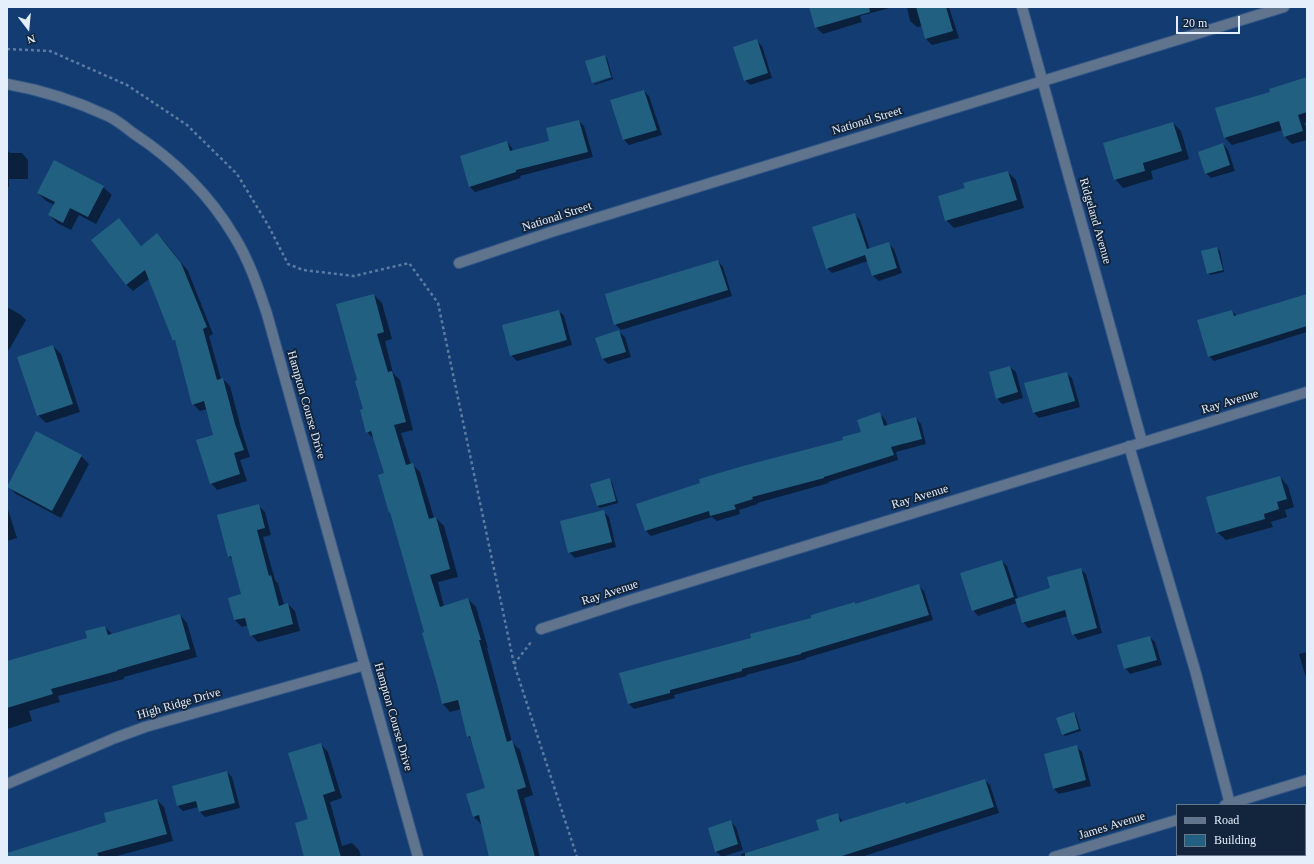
<!DOCTYPE html>
<html>
<head>
<meta charset="utf-8">
<style>
  body { margin:0 }
  #map { position:relative; width:1314px; height:864px; overflow:hidden; background:#133d72; font-family:"Times New Roman",serif }
  canvas { display:block }
  .frame { position:absolute; inset:0; border:8px solid #e5effc; pointer-events:none }
  .legend { position:absolute; left:1176px; top:804px; width:130px; height:52px; box-sizing:border-box; background:#13253d; border:1px solid #677689; margin:0; padding:5px 7px; list-style:none; font-size:12px; color:#e5effc }
  .legend li { display:flex; align-items:center; gap:8px; height:20px }
  .legend b { width:20px; border:1px solid #677689 }
  .north { position:absolute; left:8px; top:8px; width:40px; height:40px; -webkit-text-stroke:3px #13253d; paint-order:stroke; rotate:164deg; font-size:11px; font-weight:700; line-height:16px; text-align:center; color:#e5effc }
  .north::after { content:''; display:block; margin:auto; width:14px; height:18px; background:#e5effc; clip-path:polygon(50% 0,100% 100%,50% 72%,0 100%) }
  .scale { position:absolute; left:1176px; top:16px; width:64px; height:18px; box-sizing:border-box; border:2px solid #e5effc; border-top:0; padding-left:5px; font-size:12px; line-height:14px; white-space:nowrap; color:#e5effc; -webkit-text-stroke:3px #13253d; paint-order:stroke }
</style>
</head>
<body>
<div id="map">
<canvas width="1314" height="864"></canvas>
<div class="frame"></div>
<ul class="legend">
<li><b style="height:5px;background:#61748e"></b>Road</li>
<li><b style="height:11px;background:#226081"></b>Building</li>
</ul>
<div class="north">N</div>
<div class="scale">20 m</div>
</div>
<script>
const g = document.querySelector('canvas').getContext('2d');
g.lineJoin = 'round';
function paint(path, color) {
  g.fillStyle = color;
  g.fill(path, 'evenodd');
}
function stroke(path, color, width, dash) {
  g.strokeStyle = color;
  g.lineWidth = width;
  g.lineCap = dash ? 'butt' : 'round';
  g.setLineDash(dash || []);
  g.stroke(path);
}
function write(font, color, halo, rows, align = 'center') {
  g.font = font + ' "Times New Roman",serif';
  g.lineWidth = 4;
  g.setLineDash([]);
  g.textBaseline = 'middle';
  g.strokeStyle = halo;
  g.fillStyle = color;
  for (const [text, x, y, turn = 0] of rows) {
    g.save();
    g.translate(x, y);
    g.rotate((+turn || 0) * Math.PI / 180);
    g.textAlign = isNaN(turn) ? turn : align;
    if (halo) g.strokeText(text, 0, 0);
    g.fillText(text, 0, 0);
    g.restore();
  }
}
paint(new Path2D(`
  M810,7h83l-33,9 2,6 -39,12 -7,-7z
  M907,7h42l10,31 -27,7 -7,-7 -3,-12 -5,1 -7,-6z
  M757,41l5,5 10,32 -22,7 -5,-5z
  M604,56l3,2 5,18 -19,6z
  M613,77v2l-18,6 -1,-1z
  M1307,78v44l-3,1 3,7v10l-15,4 -7,-7 -2,-7 -51,15 -8,-8 47,-44z
  M644,91l5,5 13,39 -33,10 -5,-5 -13,-39z
  M579,121l5,5 9,31 -73,19 1,2 -46,14 -5,-5 37,-45 5,6 1,4 38,-10z
  M1173,123l8,8 8,28 -38,12 2,8 -30,9 -8,-9z
  M1223,144l5,6 7,21 -24,7 -5,-5z
  M7,150l3,3h12l6,7v19h-19v8h-2z
  M1008,172l8,8 8,28 -70,20 -8,-8 20,-31z
  M103,187l9,8 -16,29 -17,-9 -8,15 -14,-7 -8,-8 5,-10 -8,-4 -8,-8z
  M855,215l5,5 10,30 18,-7 6,6 8,24 -23,8 -6,-5 -5,-15 -36,12 -5,-5z
  M119,219l22,27 16,-12 7,7 24,30 25,63 -4,2 12,43h2l7,7 12,46 8,25 -10,3 7,21 -30,9 -6,-7 3,-48 -7,-26 -7,2 -7,-7 -16,-61 -3,-3 -25,-61 -16,12 -7,-7z
  M1217,248l3,3 4,21 -14,3 -2,-2z
  M718,261l5,6 9,29 -111,34 -6,-6z
  M374,295l8,8 10,36 -7,2 8,32 7,7 13,50 -12,3 10,32 1,-1 8,8 14,46h2l8,8 14,51 -20,5 6,25 24,-8 8,8 12,41h-1l25,94 8,8 13,45 -9,3 16,59h-49l-9,-32 -8,-8 12,-28 -14,-49 -4,-4 -7,-27 -11,3 -7,-8 -58,-230 -10,-34 -8,-8 -8,-51z
  M1307,295v37l-93,29 -5,-5 23,-45 5,5z
  M7,307l14,8 5,5 -17,30 -2,-1z
  M559,311l5,5 8,29 -55,16 -6,-6z
  M619,332l6,5 6,20 -23,7 -5,-5z
  M53,346l8,8 19,58 -34,11 -8,-8z
  M1010,367l6,5 7,26 -21,6 -5,-6z
  M1066,373l6,5 8,29 -41,11 -5,-5z
  M880,414l5,5 3,7 28,-8 5,6 5,20 -30,8 2,8 -70,22 1,1 -72,20 1,1 -19,6 1,4 -23,7 -5,-4 -61,19 -5,-5 -8,-26 206,-64 18,-9z
  M81,456l8,8 -28,54 -45,-24 -8,-8z
  M1280,477l8,9 6,21 -9,3 2,7 -16,5 2,5 -47,13 -9,-8z
  M610,479l2,3 6,21 -18,5 -3,-2 -6,-22z
  M258,505l7,7 6,23 -8,2 12,43 3,3 6,22 4,-1 7,7 5,20 -42,11 -7,-7 -3,-10 -6,2 -7,-7 -5,-22 12,-3 -9,-34 -4,-5z
  M7,506l10,32 -10,3z
  M603,511l6,6 7,30 -41,11 -6,-6z
  M1002,561l5,5 11,33 34,-10 28,-20 6,5 16,59 -24,7 -5,-6 -5,-18 -40,12 -5,-6 -6,-19 -39,13 -5,-6z
  M918,585l6,6 9,29 -127,38v1l-60,16 1,1 -73,19 1,3 -41,11 -5,-5 123,-65 102,-36 2,2z
  M180,615l7,8 10,34 -73,20v2l-66,17 2,6 -31,9 3,10 -25,8v-67l81,-23 17,-12 7,7z
  M1150,637l5,5 7,23 -32,9 -5,-6z
  M1307,652v29l-8,-27z
  M1074,713l2,2 5,16 -16,5 -2,-2z
  M321,744l7,8 14,46 -12,4 12,44 10,-3 7,7 2,7h-56l4,-37z
  M1076,746l6,6 9,34 -32,8 -5,-5z
  M227,772l5,5 8,31 -35,9 -5,-5 -2,-5 -15,4 -5,-5 -5,-19z
  M985,780l5,5 9,28 -138,44h-119l-1,-3 79,-24 17,-16 6,8 62,-19 2,1z
  M157,800l7,7 9,34 -60,16h-93l87,-34z
  M730,821l6,6 7,23 -21,7 -6,-6z
  M1307,844v13h-1l-1,-12z`), '#0007');
paint(new Path2D(`
  M809,7h60l1,5 -55,16z
  M916,7h30l7,24 -28,8z
  M757,39l11,34 -24,8 -11,-34z
  M605,55l6,22 -19,6 -7,-22z
  M1307,77v35l-9,3 5,16 -19,6 -5,-16 -55,17 -9,-30 55,-16 -1,-3z
  M644,90l13,40 -34,10 -13,-40z
  M579,120l9,32 -72,18v2l-47,15 -9,-31 47,-15 3,10 39,-10 -3,-13z
  M1173,122l9,29 -39,12 2,8 -31,9 -11,-37z
  M1223,143l7,22 -25,9 -7,-22z
  M54,160l50,26 -16,31 -18,-9 -7,15 -15,-8 7,-13 -18,-9z
  M1008,171l9,29 -72,21 -7,-25 27,-8 -2,-5z
  M855,213l12,36 22,-7 8,26 -25,8 -7,-21 -39,14 -14,-42z
  M119,218l22,28 16,-13 24,30 26,64 -4,2 14,51 6,-2 12,46 9,26 -10,3 6,21 -30,10 -14,-44 17,-5 -9,-34 -12,4 -17,-65 -2,1 -28,-71 -19,15 -35,-45z
  M1217,247l6,23 -16,4 -6,-23z
  M718,260l10,30 -114,35 -9,-31z
  M374,294l10,38 -7,2 11,38 4,-1 14,51 -12,3 12,40 7,-2 16,56 7,-2 14,52 -20,6 10,32 28,-9 13,42h-2l28,102 5,-2 14,47 -9,3 18,67h-46l-10,-42 -6,2 -7,-23 19,-6 -15,-52 -3,1 -9,-37 -16,4 -5,-20 -15,-51 2,-1 -34,-120 -1,1 -11,-38 6,-2 -13,-42 -5,2 -6,-23 3,-1 -8,-28 2,-1 -21,-76z
  M1307,294v32l-99,31 -11,-37 35,-10 2,6z
  M559,310l8,30 -57,16 -8,-31z
  M619,330l7,22 -24,7 -7,-21z
  M53,345l20,59 -36,12 -20,-59z
  M1010,366l8,26 -22,7 -7,-27z
  M1067,372l8,29 -42,12 -9,-30z
  M880,412l4,14 32,-9 6,22 -31,8 3,8 -70,22v1l-72,19 1,2 -19,6 2,4 -26,7 -1,-5 -64,20 -9,-27 64,-21 -1,-4 44,-13 100,-26 -1,-3 19,-5 -4,-12z
  M36,431l46,24 -30,56 -45,-24z
  M1280,476l7,23 -10,3 2,7 -15,5 1,5 -49,14 -10,-36z
  M610,478l6,23 -19,5 -7,-22z
  M259,504l6,24 -8,2 12,46 2,-1 8,31 9,-3 5,21 -43,12 -5,-18 -11,2 -6,-22 13,-4 -10,-38 -3,1 -11,-42z
  M604,510l8,32 -44,11 -8,-32z
  M1002,560l12,37 -42,14 -12,-38z
  M1081,568l16,60 -25,7 -7,-25 -43,13 -7,-24 35,-11 -3,-11z
  M919,584l10,31 -128,38v1l-59,15v2l-72,19v3l-42,11 -9,-31 132,-35 -1,-4 61,-16v-3l44,-13v2z
  M180,614l10,35 -73,21v1l-66,18 2,5 -46,14v-47l80,-23 -2,-7 20,-5 3,9z
  M1150,636l7,24 -33,9 -7,-24z
  M1074,712l5,17 -17,6 -6,-17z
  M321,743l14,48 -12,4 18,62h-37l-9,-34 13,-4 -20,-66z
  M1077,745l9,35 -33,9 -9,-35z
  M227,771l8,32 -36,9 -3,-11 -19,5 -5,-20z
  M985,779l9,28 -155,50h-94v-4l74,-23 -3,-10 22,-7 2,9 65,-20 1,2z
  M157,799l10,35 -70,19 2,4h-92v-4l99,-31 -2,-9z
  M731,820l7,24 -23,8 -7,-24z`), '#226081');
const lane = new Path2D(`
  M1129,446l66,224 35,134`);
const street = new Path2D(`
  M1022,7l120,435
  M7,84c34,6 69,17 101,32 9,4 17,11 25,17 41,27 76,61 101,103 15,24 24,51 33,78l151,543
  M459,263l92,-31 733,-225
  M541,629l86,-28 680,-209
  M7,784l108,-46 30,-11 220,-62
  M1225,805l82,-25
  M1054,857l123,-37`);
stroke(lane, '#355988', 12);
stroke(street, '#355988', 12);
stroke(new Path2D(`
  M7,49l43,2 77,34 60,40 50,49 31,51 20,39 15,6 51,6 55,-13 29,40 76,361 63,193
  M514,664l18,-23`), '#5c7ba2', 2.5, [3, 3]);
stroke(lane, '#61748e', 10);
stroke(street, '#61748e', 10);
write('12px', '#e5effc', '#13253d', [
  ["National Street",867,121,-17],
  ["National Street",557,217,-18],
  ["Ridgeland Avenue",1095,221,74],
  ["Ray Avenue",1230,402,-17],
  ["Hampton Course Drive",306,405,74],
  ["Ray Avenue",920,497,-17],
  ["Ray Avenue",610,593,-18],
  ["High Ridge Drive",179,704,-16],
  ["Hampton Course Drive",393,717,74],
  ["James Avenue",1112,826,-17]
]);
</script>
</body>
</html>
